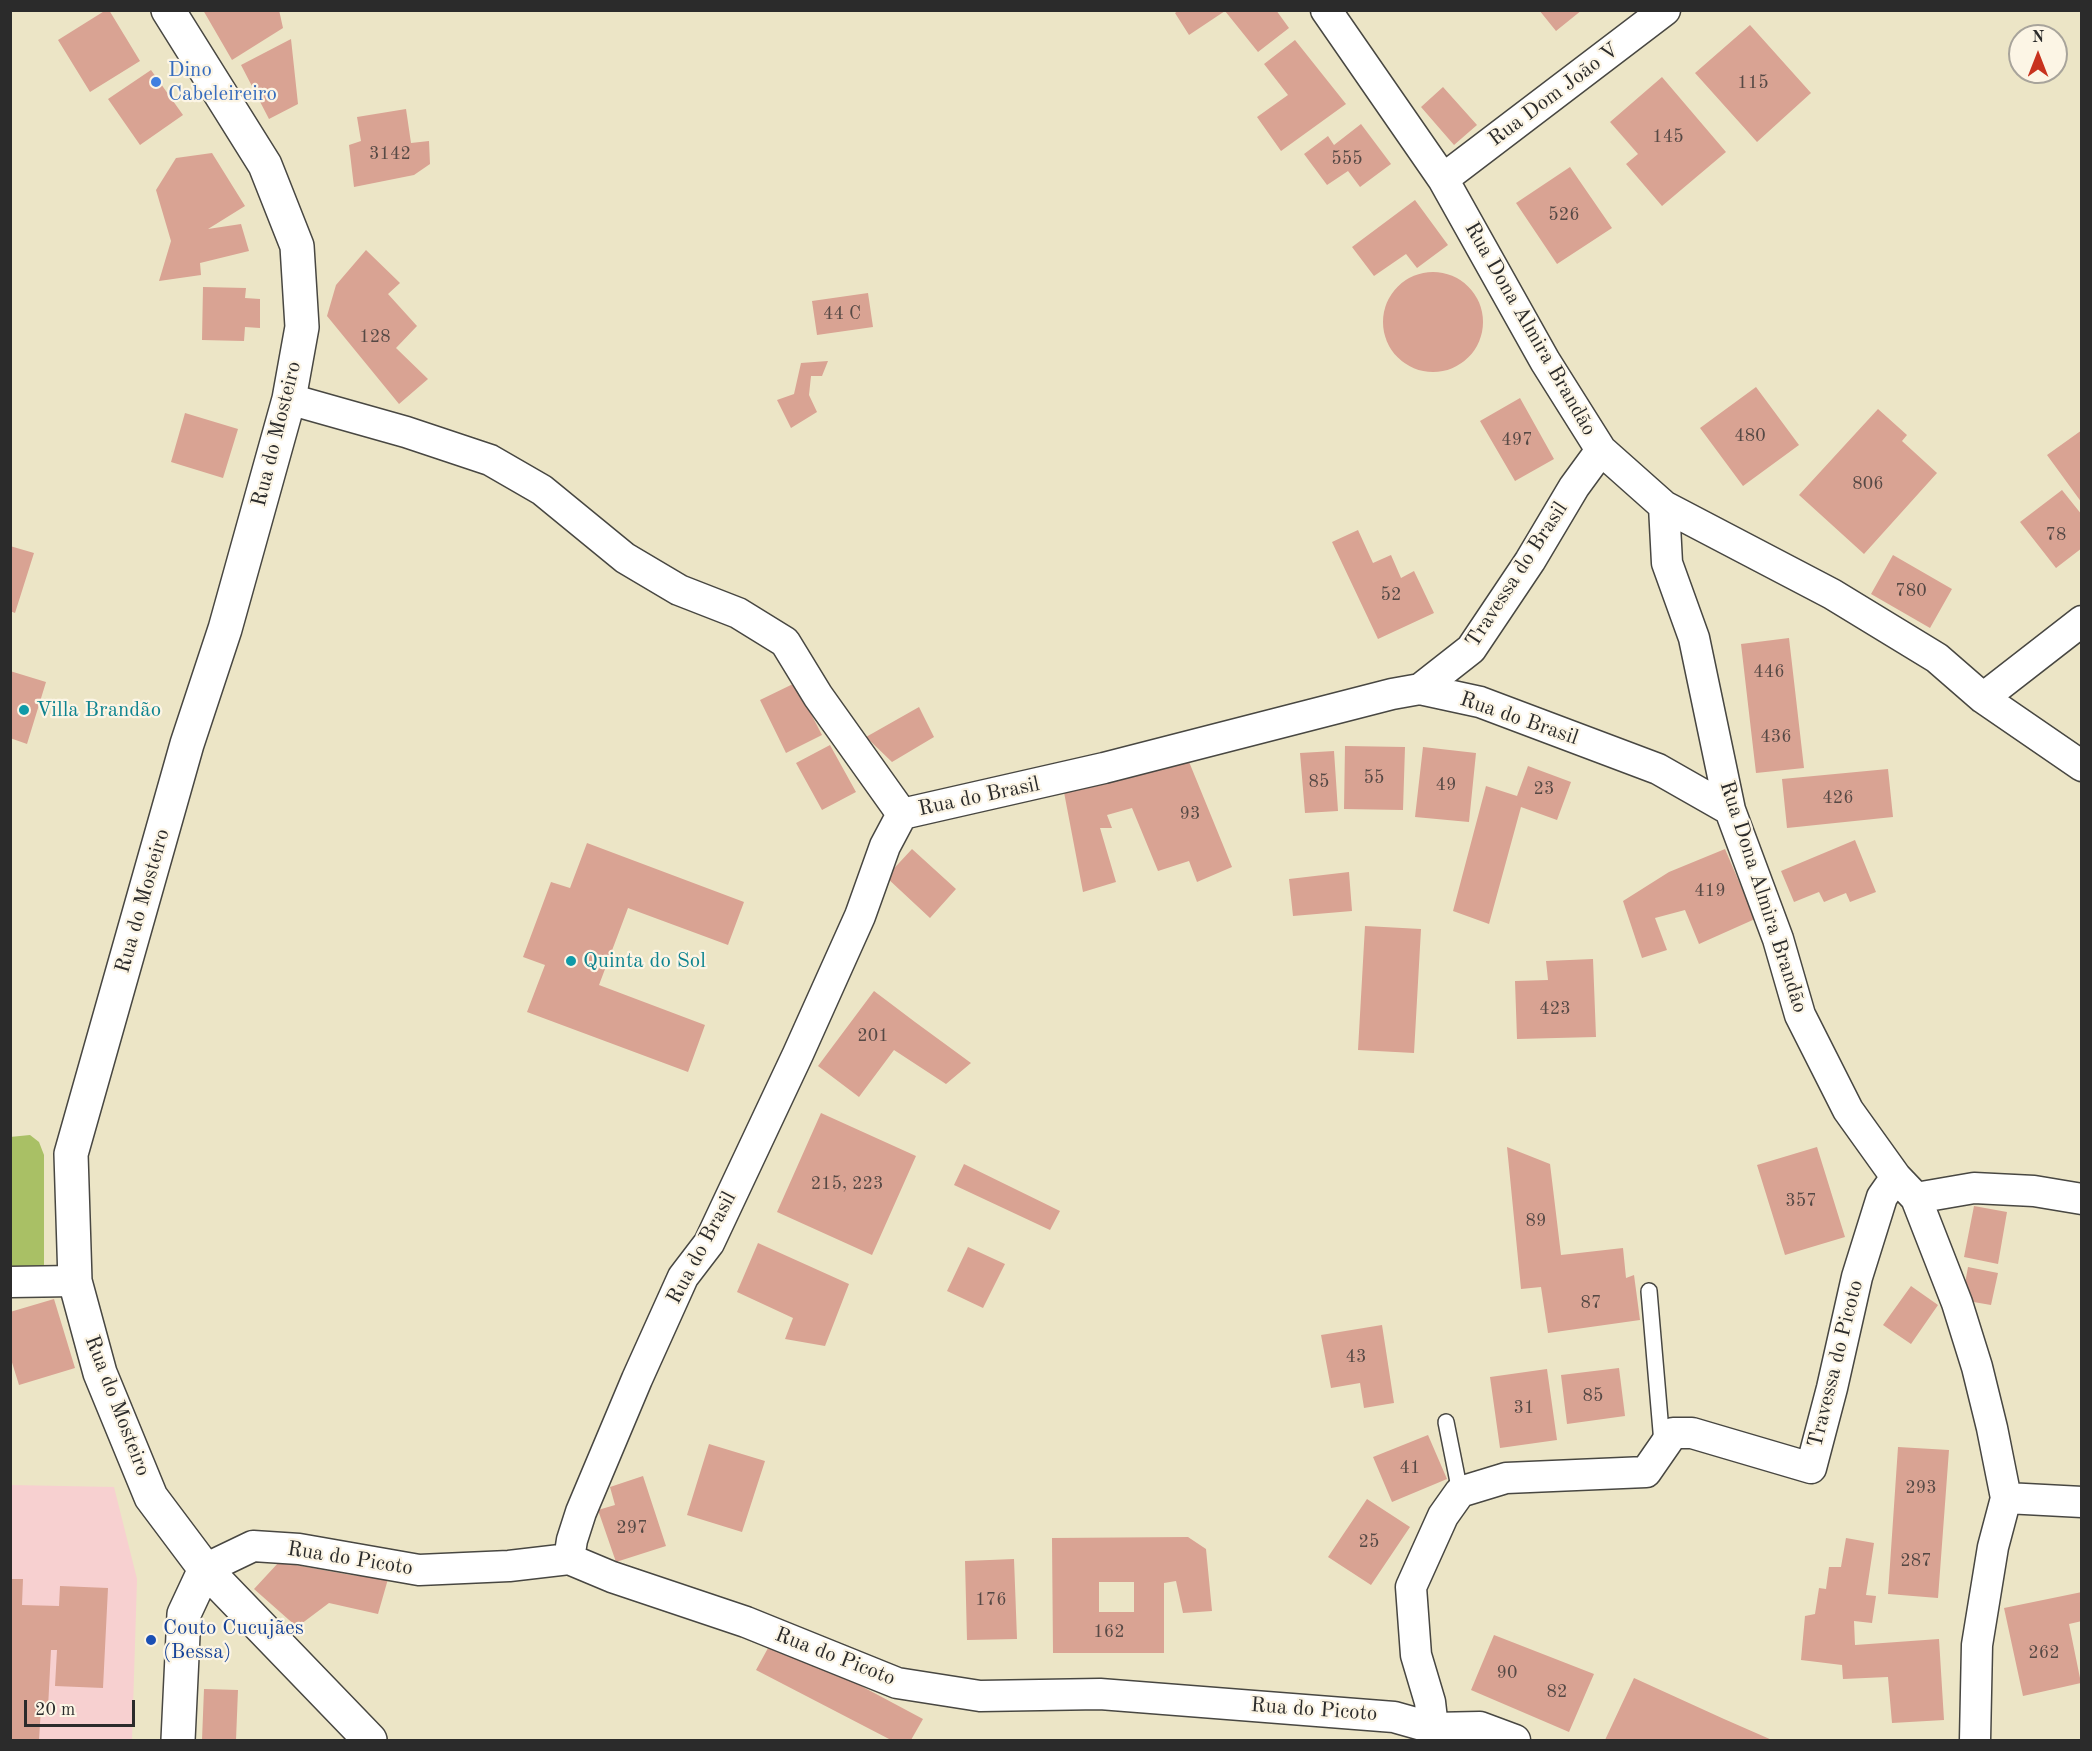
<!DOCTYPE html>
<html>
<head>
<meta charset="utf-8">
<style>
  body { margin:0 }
  #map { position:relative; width:2092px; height:1751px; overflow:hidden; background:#ece5c6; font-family:"Old Standard TT",serif }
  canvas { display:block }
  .frame { position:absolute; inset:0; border:12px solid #2b2b2b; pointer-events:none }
  .north { position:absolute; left:2008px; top:24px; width:60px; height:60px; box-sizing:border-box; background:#fcf5e5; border:2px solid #a8a49b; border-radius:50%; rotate:0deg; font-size:16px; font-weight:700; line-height:24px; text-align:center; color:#2b2b2b }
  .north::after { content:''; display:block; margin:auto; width:21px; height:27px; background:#c8321e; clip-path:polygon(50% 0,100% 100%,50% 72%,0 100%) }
  .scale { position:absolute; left:24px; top:1700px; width:111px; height:27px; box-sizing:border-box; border:3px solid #2b2b2b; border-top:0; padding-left:8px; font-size:18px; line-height:21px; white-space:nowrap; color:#2b2b2b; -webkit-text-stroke:4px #fcf5e5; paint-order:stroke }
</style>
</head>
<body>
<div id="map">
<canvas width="2092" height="1751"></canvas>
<div class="frame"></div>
<div class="north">N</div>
<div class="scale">20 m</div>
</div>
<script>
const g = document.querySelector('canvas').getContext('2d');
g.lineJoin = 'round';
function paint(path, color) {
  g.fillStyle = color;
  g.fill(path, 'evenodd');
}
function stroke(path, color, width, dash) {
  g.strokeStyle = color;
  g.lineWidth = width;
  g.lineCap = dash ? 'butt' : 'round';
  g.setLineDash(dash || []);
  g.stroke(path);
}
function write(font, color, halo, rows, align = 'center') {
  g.font = font + ' "Old Standard TT",serif';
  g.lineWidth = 4.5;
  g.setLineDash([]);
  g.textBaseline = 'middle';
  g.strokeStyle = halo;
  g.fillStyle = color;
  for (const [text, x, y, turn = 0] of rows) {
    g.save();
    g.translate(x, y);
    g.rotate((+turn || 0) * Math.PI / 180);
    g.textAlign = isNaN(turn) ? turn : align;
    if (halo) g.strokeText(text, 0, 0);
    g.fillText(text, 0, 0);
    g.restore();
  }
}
paint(new Path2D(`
  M11,1485l103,2 23,92 -5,161h-121z`), '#f7d0d0');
paint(new Path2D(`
  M30,1135l9,7 5,13v113l-33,2 -1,-133z`), '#a9c065');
paint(new Path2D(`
  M106,10h3l31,51 -50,31 -32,-52z
  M203,10h76l4,18 -51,32z
  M1179,10h97l13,18 -31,24 -33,-41 -36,24 -14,-22z
  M1539,10h43l-26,21z
  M1750,25l61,68 -54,49 -62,-69z
  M291,39l7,65 -29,15 -28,-54z
  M1295,40l51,64 -65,47 -24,-34 31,-22 -24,-31z
  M151,70l32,45 -43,30 -32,-46z
  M1662,77l64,75 -64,54 -36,-42 12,-10 -28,-32z
  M1443,87l34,38 -23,20 -33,-38z
  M406,109l5,34 18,-2 1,23 -16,11 -60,12 -5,-42 12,-4 -4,-24z
  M1361,124l30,40 -31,23 -12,-16 -21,14 -23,-31 24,-18 6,9z
  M212,153l33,53 -37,23 33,-5 8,27 -49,12 1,12 -42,6 12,-40 -15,-51 20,-32z
  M1570,167l42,61 -55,36 -41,-61z
  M1415,200l33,45 -31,23 -11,-14 -32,22 -22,-29z
  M366,250l34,33 -12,11 29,32 -21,22 32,31 -29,25 -72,-88 9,-31z
  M1383 322a50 50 0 1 1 100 0a50 50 0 1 1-100 0Z
  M203,287l43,1 -1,10 15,1v29l-15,-1 -1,14 -42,-1z
  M868,293l5,34 -56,8 -5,-34z
  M828,361l-6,15h-11l-2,19 8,17 -26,16 -14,-28 17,-6 7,-31z
  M1756,387l43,58 -56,41 -43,-58z
  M1520,398l34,61 -39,22 -35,-60z
  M1878,409l29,26 -5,6 35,32 -73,81 -65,-59z
  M185,413l53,16 -15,49 -52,-16z
  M2082,430v73l-35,-48z
  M2062,490l20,25v33l-26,20 -36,-46z
  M1358,530l15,33 18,-8 10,23 13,-7 20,42 -56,26 -46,-97z
  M10,546l24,7 -19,60 -5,-2z
  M1893,555l59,34 -22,39 -59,-34z
  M1789,638l15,130 -48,5 -15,-129z
  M10,671l36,11 -19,62 -17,-6z
  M795,683l27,52 -36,18 -26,-53z
  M919,707l15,30 -42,25 -26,-25z
  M830,745l26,47 -34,18 -26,-47z
  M1345,746l60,1 -2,63 -59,-1z
  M1423,747l53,6 -7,69 -54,-5z
  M1334,751l4,60 -33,2 -5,-60z
  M1185,752l47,115 -35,15 -8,-21 -31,10 -26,-63 -25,7 5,13h-12l16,54 -33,10 -20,-105z
  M1528,766l43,16 -14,38 -36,-13 -32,117 -36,-13 33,-125 31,10z
  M1888,769l5,48 -106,11 -5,-49z
  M1855,840l21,52 -26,10 -4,-9 -22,9 -5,-10 -25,10 -13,-31z
  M587,843l157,59 -16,43 -100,-37 -29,77 106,40 -17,47 -161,-60 18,-47 -22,-8 28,-75 19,6z
  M912,849l44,40 -26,29 -44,-41z
  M1725,849l30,70 -56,25 -14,-34 -30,8 12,32 -25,8 -19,-57 46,-29z
  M1349,872l3,39 -59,5 -4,-37z
  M1365,926l56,3 -7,124 -56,-3z
  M1593,959l3,78 -79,2 -2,-58 33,-1 -2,-19z
  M874,991l41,31 56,41 -25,21 -52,-34 -35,47 -41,-31z
  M821,1113l95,43 -44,99 -95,-43z
  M1507,1147l43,17 11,91 62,-7 3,30 8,-3 6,45 -92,13 -7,-46 -20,2z
  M1817,1147l28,90 -60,18 -28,-90z
  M964,1164l96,47 -10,19 -96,-45z
  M1974,1206l33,6 -9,52 -34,-7z
  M758,1243l91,41 -24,62 -40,-7 8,-21 -56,-26z
  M968,1247l37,17 -22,44 -36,-17z
  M1968,1267l30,6 -7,32 -29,-5z
  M1911,1286l27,19 -27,39 -28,-19z
  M54,1299l21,69 -56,17 -9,-29v-44z
  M1382,1325l12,78 -30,5 -4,-25 -29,5 -10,-53z
  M1619,1368l6,48 -58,8 -6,-49z
  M1547,1369l10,71 -57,8 -10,-71z
  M1428,1435l19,44 -55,23 -19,-45z
  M709,1444l56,17 -23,71 -55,-17z
  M1898,1447l51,3 -11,148 -50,-4z
  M643,1476l23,70 -50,16 -18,-52 17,-5 -5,-18z
  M1367,1499l43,28 -39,58 -43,-28z
  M1188,1537l18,12 6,62 -29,2 -7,-32 -12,2v70h-111l-1,-115zM1099,1582h35v30h-35z
  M1846,1538l28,5 -8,52 10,1 -4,27 -18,-2 1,24 84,-6 5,81 -52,3 -4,-46 -45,2 -1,-14 -41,-5 4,-44 10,-2 4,-26 7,1 3,-22h12z
  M1014,1559l3,80 -50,1 -2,-79z
  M279,1562l72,13 37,4 -10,35 -49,-11 -32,24 -43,-38z
  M10,1579h13l-1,26 37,1 1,-20 48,2 -5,100 -48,-2 2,-36h-6l-3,58h-7l-2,32h-29z
  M2082,1592v29l-13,3 12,59 -58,13 -19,-88z
  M1494,1635l100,39 -25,58 -98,-42z
  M773,1639l150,80 -12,21h-20l-135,-70z
  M1634,1678l90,41 48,21h-167z
  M204,1689l34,1 -2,50h-34z`), '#d9a393');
const service = new Path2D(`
  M1649,1291l13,152
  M1446,1422l14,70`);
const minor = new Path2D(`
  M1326,10l117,169 102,182 56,89 63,56 3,57 27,75 36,172 48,129 22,76 48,95 48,67 20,21 41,105 20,64 15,61 14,70 -13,49 -16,98 -2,95
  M1443,179l222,-169
  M289,399l117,33 84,28 52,30 83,68 54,32 59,23 47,29 33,54 84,118
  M1664,506l168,88 105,64 46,40 99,68
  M1420,689l51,-40 59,-88 44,-74 27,-37
  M1983,698l99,-77
  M1916,1198l58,-10 60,3 48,8
  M10,1282l65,-1
  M2006,1498l76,4
  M569,1559l3,-19 9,-28 56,-133 46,-102 26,-34 89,-189 62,-138 25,-70 17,-32 202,-46 288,-74 28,-5 60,13 178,67 72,41
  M205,1569l48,-23 46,3 120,21 90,-4 60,-7 43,18 134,45 151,61 83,13 120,-2 294,23 39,11 47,-1 35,13
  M1433,1728l-3,-26 -14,-47 -5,-68 32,-71 17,-24 46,-14 140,-6 27,-39h19l119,35 21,-80 25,-111 25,-80 14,-20`);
const secondary = new Path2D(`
  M168,10l97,155 32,81 5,81 -13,72 -64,230 -38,115 -116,410 4,127 25,92 51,124 54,72 165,171
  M178,1740l6,-126 21,-45`);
stroke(service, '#484742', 18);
stroke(minor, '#484742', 33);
stroke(secondary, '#484742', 36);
stroke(service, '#fff', 15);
stroke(minor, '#fff', 30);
stroke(secondary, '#fff', 33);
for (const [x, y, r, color] of [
  [156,82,6,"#3f7fe0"],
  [24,710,6,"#0f9aa8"],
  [571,961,6,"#0f9aa8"],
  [151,1640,6,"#1a4fb4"]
]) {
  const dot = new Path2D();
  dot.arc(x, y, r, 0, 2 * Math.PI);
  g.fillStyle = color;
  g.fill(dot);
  stroke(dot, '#fcf5e5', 2);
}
write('18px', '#564945', null, [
  ["115",1753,83],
  ["145",1668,137],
  ["3142",390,154],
  ["555",1347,159],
  ["526",1564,215],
  ["44 C",842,314],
  ["128",375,337],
  ["480",1750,436],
  ["497",1517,440],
  ["806",1868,484],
  ["78",2056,535],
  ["780",1911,591],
  ["52",1391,595],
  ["446",1769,672],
  ["436",1776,737],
  ["55",1374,778],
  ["85",1319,782],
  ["49",1446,785],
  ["23",1544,789],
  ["426",1838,798],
  ["93",1190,814],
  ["419",1710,891],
  ["423",1555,1009],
  ["201",873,1036],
  ["215, 223",847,1184],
  ["357",1801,1201],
  ["89",1536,1221],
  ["87",1591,1303],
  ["43",1356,1357],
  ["85",1593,1396],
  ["31",1524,1408],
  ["41",1410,1468],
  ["293",1921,1488],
  ["297",632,1528],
  ["25",1369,1542],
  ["287",1916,1561],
  ["176",991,1600],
  ["162",1109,1632],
  ["262",2044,1653],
  ["90",1507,1673],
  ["82",1557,1692]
]);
write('21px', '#366cbe', '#fcf5e5', [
  ["Dino",168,70],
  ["Cabeleireiro",168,94]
], 'left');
write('21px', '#2b2b2b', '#fcf5e5', [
  ["Rua Dom João V",1554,95,-37],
  ["Rua Dona Almira Brandão",1530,329,60],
  ["Rua do Mosteiro",277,434,-76],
  ["Travessa do Brasil",1517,575,-57],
  ["Rua do Brasil",1519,719,19],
  ["Rua do Brasil",979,797,-12],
  ["Rua Dona Almira Brandão",1763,897,72],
  ["Rua do Mosteiro",143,901,-74],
  ["Rua do Brasil",702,1248,-62],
  ["Travessa do Picoto",1836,1364,-76],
  ["Rua do Mosteiro",117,1406,69],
  ["Rua do Picoto",350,1559,9],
  ["Rua do Picoto",835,1657,21],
  ["Rua do Picoto",1314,1710,4]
]);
write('21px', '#0d838f', '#fcf5e5', [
  ["Villa Brandão",36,710],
  ["Quinta do Sol",583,961]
], 'left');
write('21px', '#164399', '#fcf5e5', [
  ["Couto Cucujães",163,1628],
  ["(Bessa)",163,1652]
], 'left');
</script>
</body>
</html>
